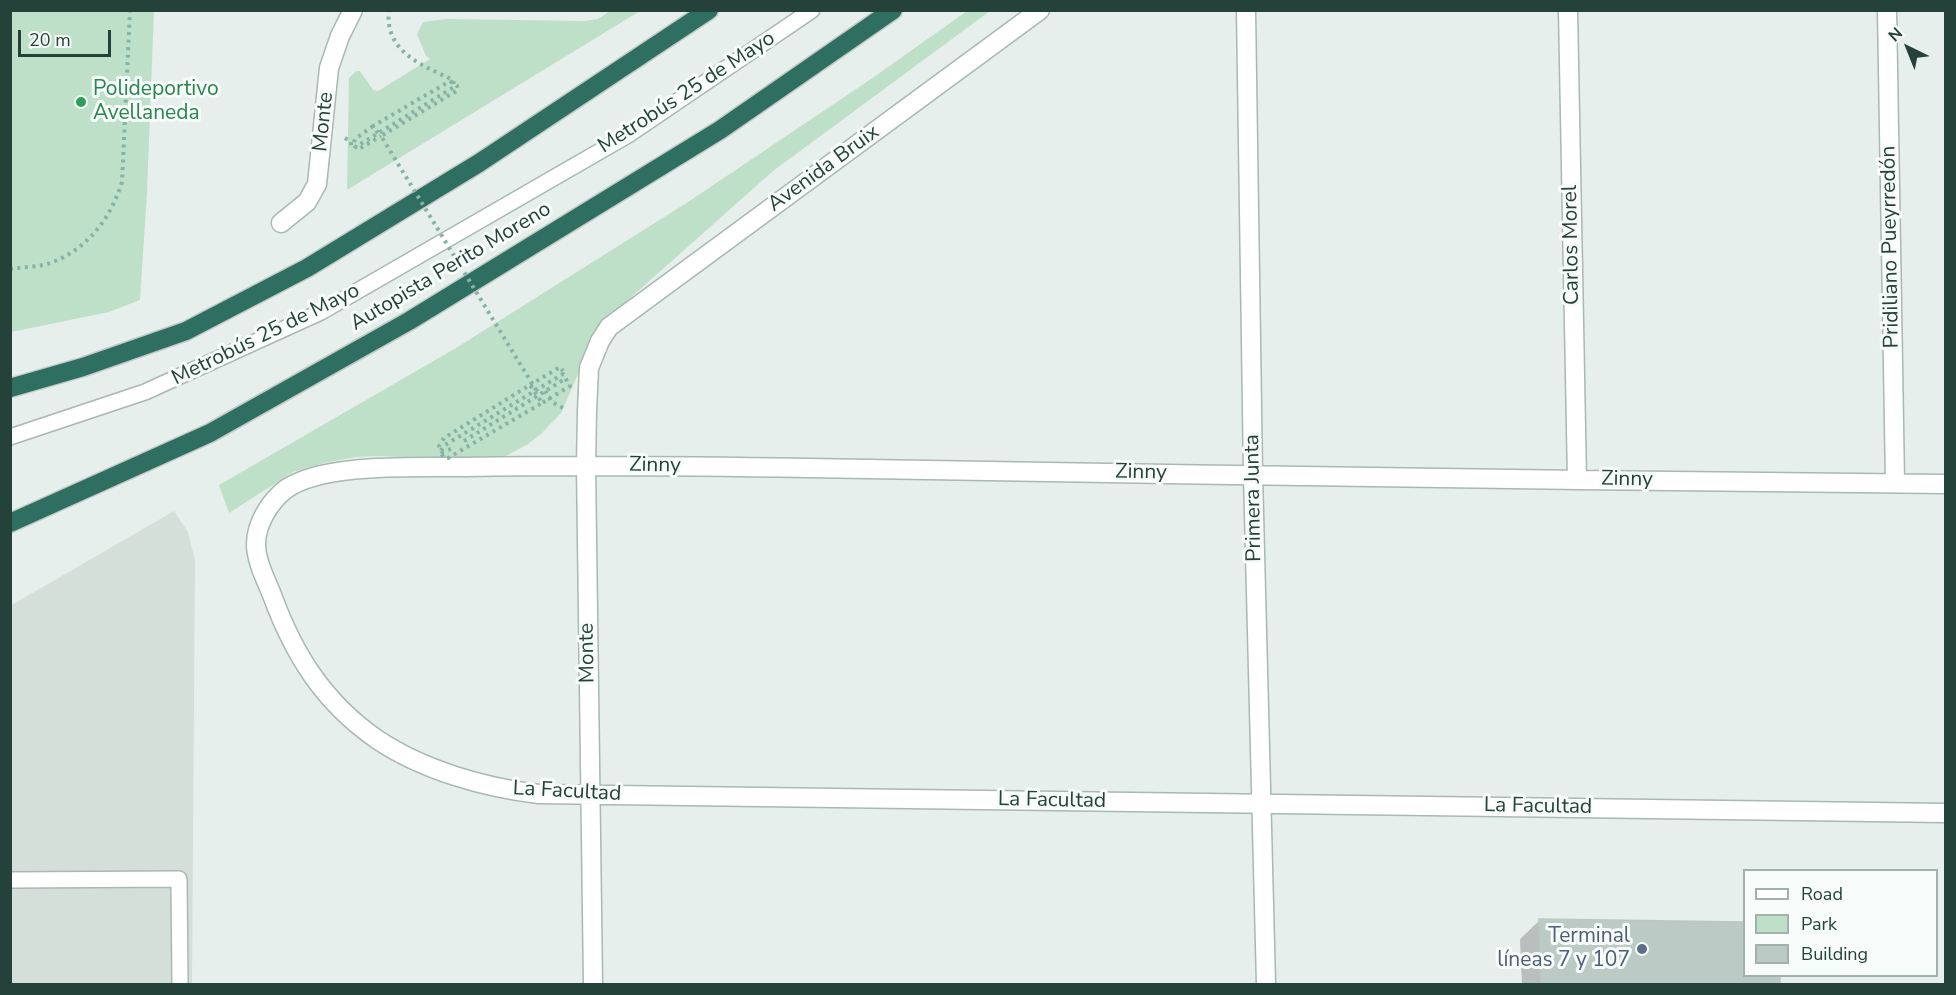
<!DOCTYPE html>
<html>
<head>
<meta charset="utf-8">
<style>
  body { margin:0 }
  #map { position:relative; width:1956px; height:995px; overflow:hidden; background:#e6efeb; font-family:"Nunito Sans",sans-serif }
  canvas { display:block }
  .frame { position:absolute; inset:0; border:12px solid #24423a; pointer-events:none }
  .legend { position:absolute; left:1743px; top:869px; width:195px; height:108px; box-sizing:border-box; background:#f7fbf9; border:2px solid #a3b1ad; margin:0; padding:8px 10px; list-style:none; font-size:18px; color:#24423a }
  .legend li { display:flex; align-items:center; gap:12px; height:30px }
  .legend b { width:30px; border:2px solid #a3b1ad }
  .north { position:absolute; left:1878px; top:18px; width:60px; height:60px; -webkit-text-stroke:4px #f7fbf9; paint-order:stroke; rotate:317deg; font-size:16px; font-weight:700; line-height:24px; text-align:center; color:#24423a }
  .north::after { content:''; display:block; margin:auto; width:21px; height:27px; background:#24423a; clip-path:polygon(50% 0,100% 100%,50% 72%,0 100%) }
  .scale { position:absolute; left:18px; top:30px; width:93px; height:27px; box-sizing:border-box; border:3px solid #24423a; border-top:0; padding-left:8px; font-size:18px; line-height:21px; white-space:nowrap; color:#24423a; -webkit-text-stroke:4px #f7fbf9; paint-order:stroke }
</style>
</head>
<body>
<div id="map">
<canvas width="1956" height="995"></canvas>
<div class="frame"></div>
<ul class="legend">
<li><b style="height:8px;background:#fff"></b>Road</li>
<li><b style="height:16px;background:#bfe0c8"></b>Park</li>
<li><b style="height:16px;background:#bbcac4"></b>Building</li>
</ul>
<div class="north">N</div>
<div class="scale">20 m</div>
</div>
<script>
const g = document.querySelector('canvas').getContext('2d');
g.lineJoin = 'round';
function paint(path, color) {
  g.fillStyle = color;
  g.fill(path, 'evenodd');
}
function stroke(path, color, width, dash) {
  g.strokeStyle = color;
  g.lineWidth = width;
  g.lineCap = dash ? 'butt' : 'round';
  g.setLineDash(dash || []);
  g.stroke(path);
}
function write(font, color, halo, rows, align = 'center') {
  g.font = font + ' "Nunito Sans",sans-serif';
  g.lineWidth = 6;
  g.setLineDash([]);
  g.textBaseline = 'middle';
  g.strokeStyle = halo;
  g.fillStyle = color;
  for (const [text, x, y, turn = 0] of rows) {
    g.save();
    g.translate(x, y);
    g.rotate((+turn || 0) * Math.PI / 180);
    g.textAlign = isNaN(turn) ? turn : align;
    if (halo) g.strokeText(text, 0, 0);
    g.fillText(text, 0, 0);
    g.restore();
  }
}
paint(new Path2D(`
  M174,511l14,21 7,29 -3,423h-181l-1,-378z`), '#d4dfda');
paint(new Path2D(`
  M10,11h144l-7,182 -7,107 -31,12 -98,20z
  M610,11h30l-293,179 2,-112 7,-7h4l13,19 5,1 52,-32 -4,-3 -9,-22 6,-12 23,-3 139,2 13,-2z
  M967,11h23l-217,160 -163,145 -27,47 -22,50 -19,20 -14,11 -35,19 -50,3 -27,-8 -36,-2 -24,1 -32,6 -31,9 -64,41 -10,-28 237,-137 232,-146 186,-125z`), '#bfe0c8');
paint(new Path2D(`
  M1539,921l205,2v53h34v8h-256l-2,-45z`), '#0003');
const building = new Path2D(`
  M1539,919l205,3v54h36v8h-239z`);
paint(building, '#bbcac4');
stroke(building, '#b8c9c2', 1.5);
const service = new Path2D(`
  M10,437l135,-45 176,-80 307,-177 184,-125
  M10,880l169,-1 1,105`);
const minor = new Path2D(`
  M1246,10l7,464 13,510
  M1568,10l9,470
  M1887,10l8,473
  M281,223l26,-21 10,-18 12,-116 11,-32 13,-26
  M1946,484c-122,-2 -244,-3 -365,-4 -258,-3 -515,-8 -773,-12 -114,-2 -229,-3 -343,-1 -48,1 -140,-5 -179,22 -16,12 -30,35 -30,55 0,17 10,36 16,51 22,60 52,108 106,145 45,30 107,48 161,54l1407,19
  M593,984l-7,-519 1,-54 2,-43 11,-27 9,-14 431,-317`);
const motorway = new Path2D(`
  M10,388l73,-21 103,-36 121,-63 172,-105 230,-153
  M10,523l200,-90 199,-112 311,-191 173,-120`);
stroke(service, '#a8b8b2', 18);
stroke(minor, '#a8b8b2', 21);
stroke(motorway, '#c2cac8', 21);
stroke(new Path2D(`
  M373,126l-18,13 -2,6 6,4 22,-13
  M378,133l-5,-7 77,-45
  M345,138l6,4v4l3,2 100,-61 -1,-7c-31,-15 -69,-28 -64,-70
  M10,269c14,-2 30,-2 43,-7 35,-14 58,-44 69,-80l8,-172
  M530,385l30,-18 3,4
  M545,391l7,11 11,6
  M464,441l101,-62`), '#86b3a5', 4, [3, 4.5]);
stroke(service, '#fff', 15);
stroke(minor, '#fff', 18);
stroke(motorway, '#2f6f62', 18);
stroke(new Path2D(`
  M450,81l7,5 1,4 -77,46 155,254
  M451,449l-9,3 -3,-6 5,-8 86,-53 12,18 -94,55h-4l-4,-6 5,-7 118,-71 7,12 -28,17`), '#86b3a5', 4, [3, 4.5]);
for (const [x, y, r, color] of [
  [81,102,6,"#2e9e5b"],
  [1642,949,6,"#5c6f8a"]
]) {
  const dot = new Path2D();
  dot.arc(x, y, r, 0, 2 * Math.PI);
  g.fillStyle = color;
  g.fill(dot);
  stroke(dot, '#f7fbf9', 2);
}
write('21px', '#27864d', '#f7fbf9', [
  ["Polideportivo",93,90],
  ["Avellaneda",93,114]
], 'left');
write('21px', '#24423a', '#f7fbf9', [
  ["Metrobús 25 de Mayo",687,93,-33],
  ["Monte",324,122,-84],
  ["Avenida Bruix",824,169,-36],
  ["Carlos Morel",1572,245,-91],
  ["Pridiliano Pueyrredón",1891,247,-91],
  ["Autopista Perito Moreno",451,267,-31],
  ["Metrobús 25 de Mayo",266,335,-26],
  ["Zinny",655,466,1],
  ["Zinny",1141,473,1],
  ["Zinny",1627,480,1],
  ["Primera Junta",1254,498,-91],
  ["Monte",588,653,-91],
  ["La Facultad",567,792,3],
  ["La Facultad",1052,801,1],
  ["La Facultad",1538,807,1]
]);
write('21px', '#4e5e75', '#f7fbf9', [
  ["Terminal",1630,937],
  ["líneas 7 y 107",1630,961]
], 'right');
</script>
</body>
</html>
